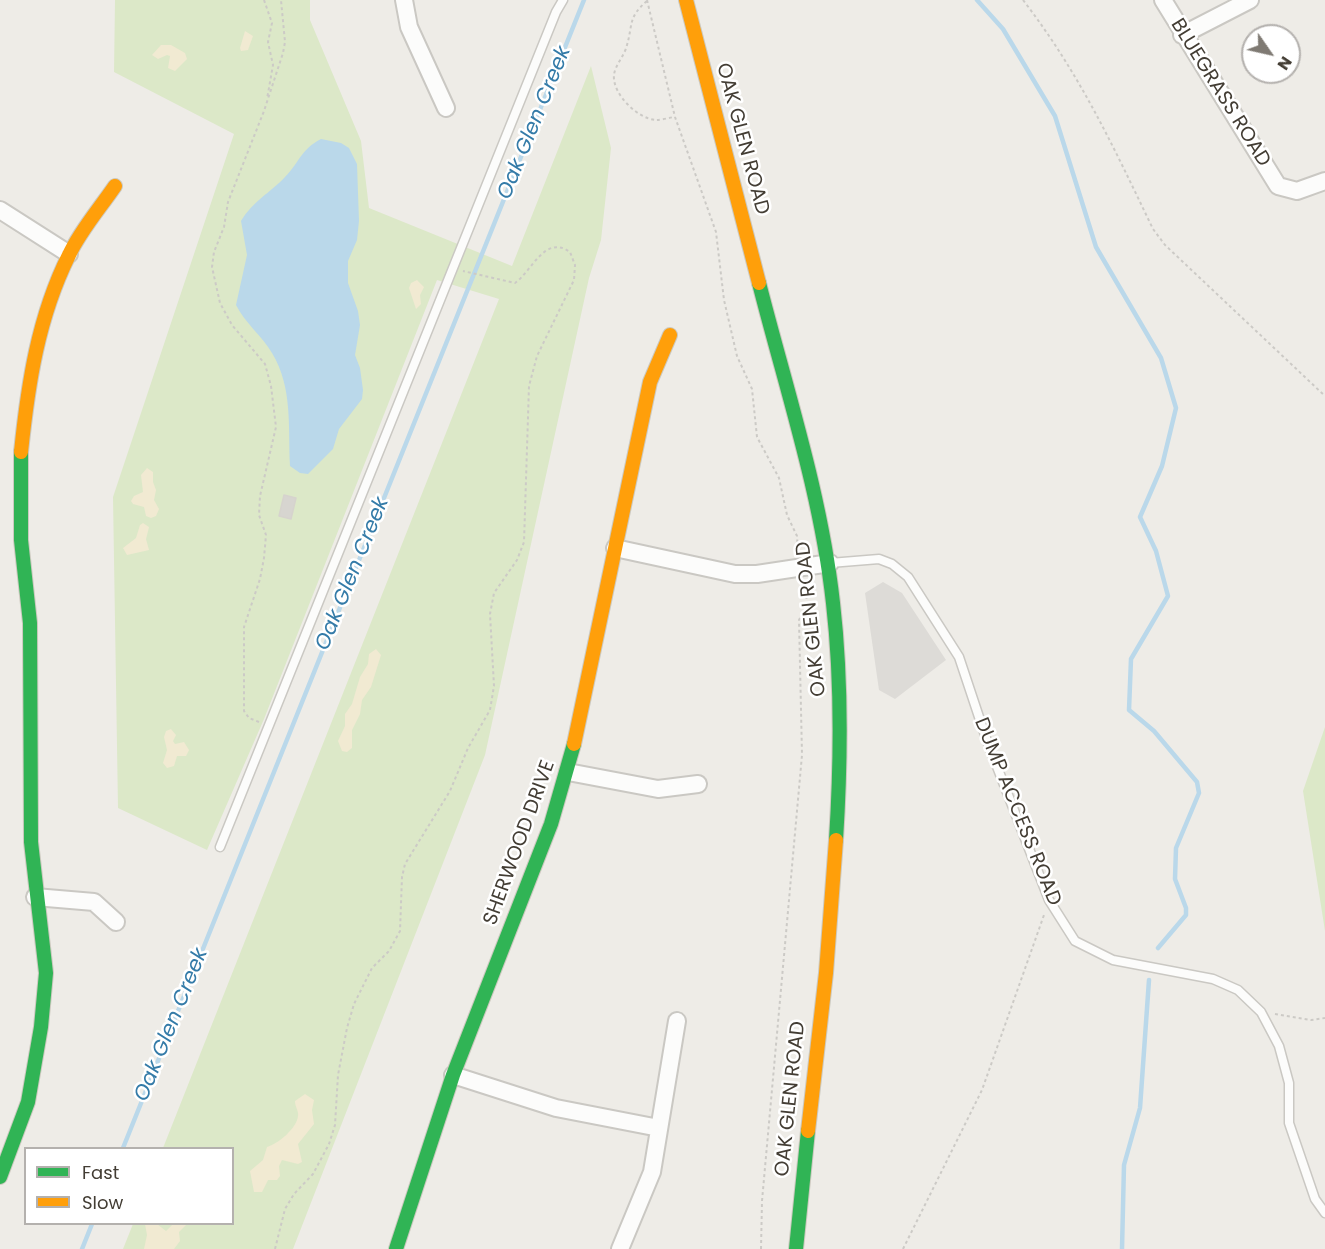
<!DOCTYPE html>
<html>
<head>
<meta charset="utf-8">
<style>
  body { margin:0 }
  #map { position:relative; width:1325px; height:1249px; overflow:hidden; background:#eeece7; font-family:Poppins,sans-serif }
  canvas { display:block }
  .legend { position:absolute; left:24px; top:1147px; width:210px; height:78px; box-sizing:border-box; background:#fff; border:2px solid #b4b1ae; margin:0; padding:8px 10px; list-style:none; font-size:18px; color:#433d34 }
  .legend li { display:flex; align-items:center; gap:12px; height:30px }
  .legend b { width:30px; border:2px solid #b4b1ae }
  .north { position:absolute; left:1241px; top:24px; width:60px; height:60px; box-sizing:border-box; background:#fff; border:2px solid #b4b1ae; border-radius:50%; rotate:124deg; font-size:16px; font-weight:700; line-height:24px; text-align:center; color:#433d34 }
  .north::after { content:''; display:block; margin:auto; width:21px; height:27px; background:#7f7a73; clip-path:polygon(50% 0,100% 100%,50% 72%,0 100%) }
</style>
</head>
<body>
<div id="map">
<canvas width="1325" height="1249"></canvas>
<ul class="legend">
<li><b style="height:8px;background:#30b455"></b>Fast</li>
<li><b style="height:8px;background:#ff9f0a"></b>Slow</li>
</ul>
<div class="north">N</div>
</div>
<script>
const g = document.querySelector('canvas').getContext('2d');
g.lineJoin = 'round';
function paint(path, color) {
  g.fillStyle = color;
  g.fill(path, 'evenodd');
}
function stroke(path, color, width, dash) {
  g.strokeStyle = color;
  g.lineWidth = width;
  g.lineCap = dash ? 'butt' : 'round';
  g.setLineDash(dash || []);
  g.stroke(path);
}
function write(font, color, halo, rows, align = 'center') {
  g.font = font + ' Poppins,sans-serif';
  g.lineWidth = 5;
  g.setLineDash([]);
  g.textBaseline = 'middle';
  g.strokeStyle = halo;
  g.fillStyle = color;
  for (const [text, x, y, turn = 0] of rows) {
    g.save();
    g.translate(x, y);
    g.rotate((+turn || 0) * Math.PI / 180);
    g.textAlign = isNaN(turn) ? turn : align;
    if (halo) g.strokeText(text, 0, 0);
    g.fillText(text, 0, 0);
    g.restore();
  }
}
paint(new Path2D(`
  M115,0h195v20l51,121 8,67 143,58 79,-200 20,82 -10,92 -12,38 -104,477 -192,494h-170l10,-25h99v-76h-69l336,-849 -62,-19 -173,439 -57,131 -89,-42 -5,-311 121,-363 -120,-62z
  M1325,727v204l-22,-140z`), '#dce8c8');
paint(new Path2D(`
  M245,31l8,5 -5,14 -7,1 -1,-3z
  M161,45h10l14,8 2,6 -12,12 -7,-3 2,-12 -3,-1 -9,4 -6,-4z
  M417,280l7,7 -4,8 1,9 -5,5 -7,-21 2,-5z
  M147,468l6,4v10l3,8 -2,10 5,9 -3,7 -5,2 -5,-2 -2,-9 -11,-3 -2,-3 3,-5 9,-4 -2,-17z
  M143,523l6,4 -3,12 3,11 -22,5 -4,-7 13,-10 4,-13z
  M376,649l5,6 -10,32 -9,13 -2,14 -8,16v18l-5,4 -5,-1 -4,-10 7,-15v-12l7,-10 8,-27 8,-13 1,-10z
  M171,729l5,6 -3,6 2,3 9,-2 5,8 -3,6h-9l-3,10 -7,2 -4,-5 4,-13 -3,-13 2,-6z
  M305,1094l9,6 -2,10 2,14 -16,20 4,18 -4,2 -16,-4 -3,6 1,10 -3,4h-9l-6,12h-8l-4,-21 13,-11 4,-13c11,-3 30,-19 31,-31 1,-5 -3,-9 -3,-15z
  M145,1224h12l9,7 7,-7h14l-8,8 1,9 -6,8h-30l3,-14z`), '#f1ead2');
paint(new Path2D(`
  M883,582l19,11 44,67 -51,39 -16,-9 -14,-97z`), '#dddbd7');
paint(new Path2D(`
  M321,139l20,4 8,5 8,16 2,57 -2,19 -9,21v22l10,28 2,14 -5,30 5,13 3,22 -1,9 -23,30 -6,20 -25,25 -8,-1 -10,-7c-2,-39 3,-78 -18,-113 -10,-17 -27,-30 -36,-48l11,-50 -6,-34c12,-20 29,-28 44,-44 15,-15 15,-27 36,-38z`), '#bad8ea');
stroke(new Path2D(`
  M977,0l26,29 52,87 41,131 65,111 15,50 -14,58 -22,51 16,34 12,45 -37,63 -2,51 25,21 43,51 2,11 -23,55 -1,31 11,29v7l-28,33
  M123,1148l461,-1148
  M82,1249l10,-25
  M1122,1249l2,-84 16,-57 9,-128`), '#bad8ea', 4.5);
const building = new Path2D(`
  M284,495l12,3 -5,21 -12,-3z`);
paint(building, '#d7d5d0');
stroke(building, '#d6d3cd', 1.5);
const lane = new Path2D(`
  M830,563l49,-4 13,5 16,13 51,80 28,84 62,159 26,41 38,19 100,19 25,11 23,22 18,34 10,37v40l26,76 10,14
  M220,847l336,-835 7,-12`);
const street = new Path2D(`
  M404,0l5,27 37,81
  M1163,0l115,186 19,5 28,-10
  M1182,35l68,-35
  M0,210l69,44
  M615,548l120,26h22l73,-11
  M568,772l90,17 40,-5
  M35,897l59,5 22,20
  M453,1075l103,33 103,20
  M620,1249l32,-77 25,-151`);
const fast = new Path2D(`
  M759,283c27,106 62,211 74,320 9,78 8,158 3,237
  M0,1177l28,-75 13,-75 5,-54 -15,-131 -1,-219 -9,-83v-88
  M396,1249l57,-174 98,-251 23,-80
  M796,1249l12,-118`);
const slow = new Path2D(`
  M686,0l73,283
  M21,452c7,-68 17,-135 48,-197 11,-24 31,-47 46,-69
  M574,744l76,-362 20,-47
  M808,1131l18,-158 10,-133`);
stroke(lane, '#cac8c3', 11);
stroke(street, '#cac8c3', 20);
stroke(fast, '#ccc9bf', 16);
stroke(slow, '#ccc9bf', 16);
stroke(new Path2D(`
  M264,0l8,23 -4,19 5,23 -6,34
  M647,0l28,117 41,115 8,68 13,56 15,33 5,48 22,41 8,37 10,21 1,15
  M1023,0c57,74 90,146 130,229l12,16 160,151
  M647,1c-19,16 -14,23 -20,44 -2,10 -12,20 -13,30 -2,19 24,44 42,45 5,0 12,-2 18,-3
  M259,722l-10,-4 -5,-7v-84l16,-48 4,-21 2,-23 -7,-20 1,-19 16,-69 -5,-41 -6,-22 -33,-39 -12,-22 -8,-36 2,-15 10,-25 4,-25 36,-91 19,-58 2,-11 -4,-42
  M1275,1014l36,6 14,-2
  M275,1249l10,-40 9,-15 19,-20 16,-30 6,-19 3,-50 9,-47 7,-24 18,-36 17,-17 11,-20 2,-54 3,-13 45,-73 18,-43 22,-38 4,-24 -4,-72 4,-21 23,-33 7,-18 5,-156 8,-30 37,-76 1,-15 -5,-13c-25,-18 -38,19 -55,31l-52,-12
  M761,1249l1,-48 40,-446 -3,-135 8,-14 -2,-24
  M903,1249l79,-159 62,-175`), '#cccac6', 2, [3, 3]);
stroke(lane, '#fcfcfb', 8);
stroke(street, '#fcfcfb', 16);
stroke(fast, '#30b455', 14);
stroke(slow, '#ff9f0a', 14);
write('20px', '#433d34', '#fff', [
  ["BLUEGRASS ROAD",1220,93,58],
  ["OAK GLEN ROAD",742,139,75],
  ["OAK GLEN ROAD",812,619,-96],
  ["DUMP ACCESS ROAD",1017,812,68],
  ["SHERWOOD DRIVE",520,843,-70],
  ["OAK GLEN ROAD",791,1099,-84]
]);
write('italic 21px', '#347ba8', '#fff', [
  ["Oak Glen Creek",535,123,-68],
  ["Oak Glen Creek",353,574,-68],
  ["Oak Glen Creek",172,1025,-68]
]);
</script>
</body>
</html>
